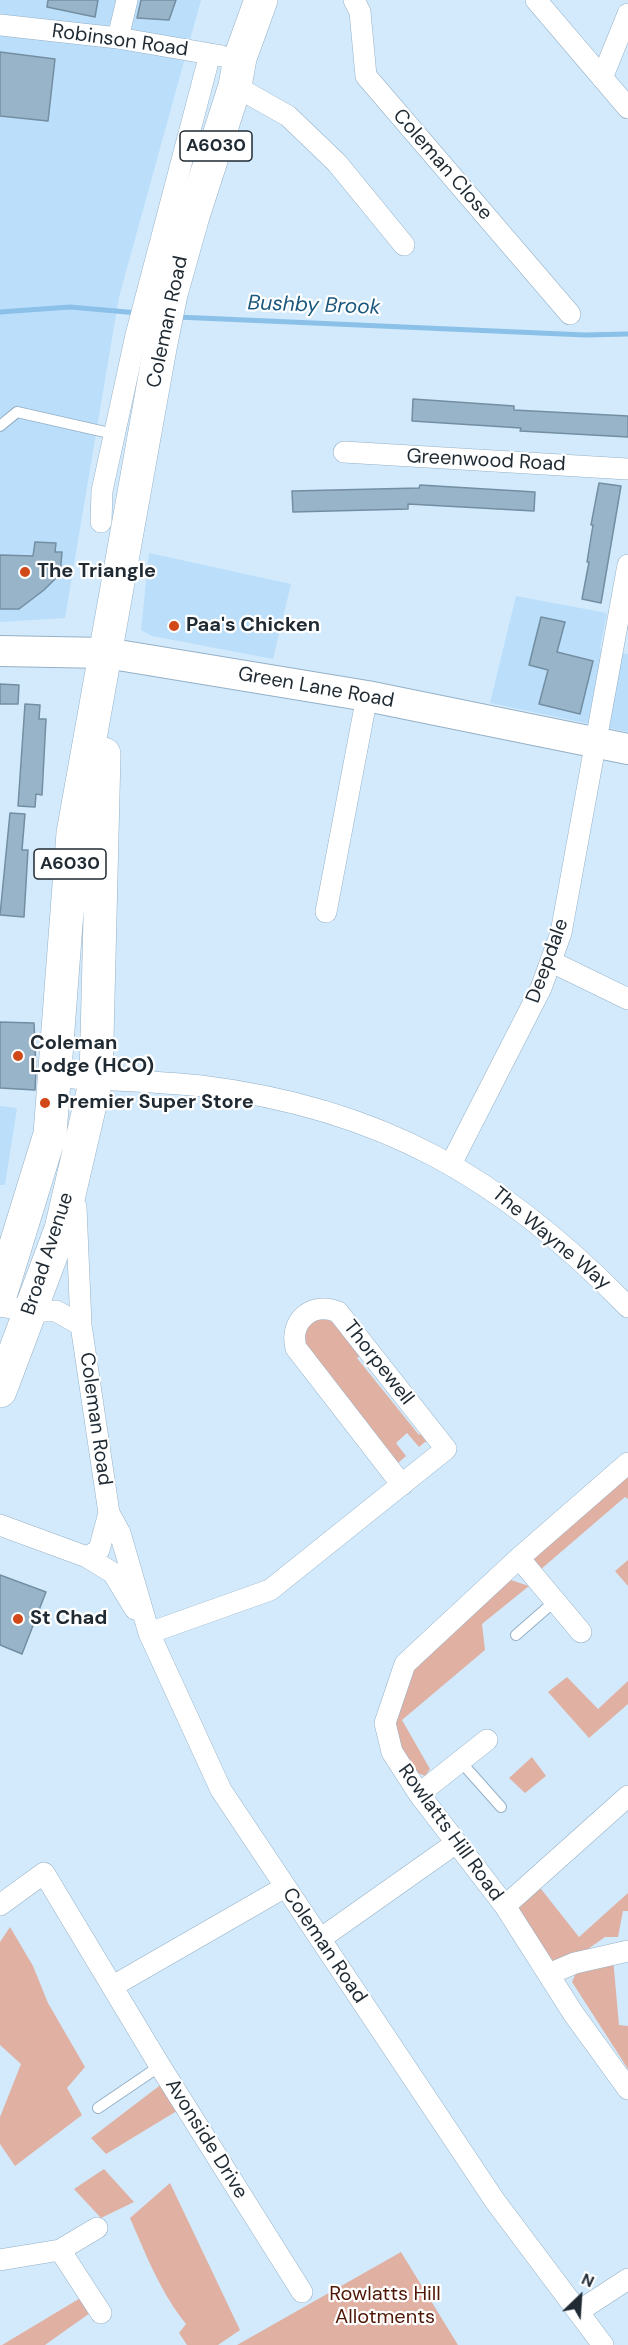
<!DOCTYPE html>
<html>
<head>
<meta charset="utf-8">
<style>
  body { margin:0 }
  #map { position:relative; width:628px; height:2345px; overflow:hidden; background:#d2eafc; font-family:"DM Sans",sans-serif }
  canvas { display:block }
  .north { position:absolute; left:550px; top:2267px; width:60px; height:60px; -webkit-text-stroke:4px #fff; paint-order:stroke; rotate:25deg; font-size:16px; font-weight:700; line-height:24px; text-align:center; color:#1f2a33 }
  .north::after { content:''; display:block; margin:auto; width:21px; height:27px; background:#1f2a33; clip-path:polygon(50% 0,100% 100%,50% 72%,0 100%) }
</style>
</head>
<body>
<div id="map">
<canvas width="628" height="2345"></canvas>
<div class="north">N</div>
</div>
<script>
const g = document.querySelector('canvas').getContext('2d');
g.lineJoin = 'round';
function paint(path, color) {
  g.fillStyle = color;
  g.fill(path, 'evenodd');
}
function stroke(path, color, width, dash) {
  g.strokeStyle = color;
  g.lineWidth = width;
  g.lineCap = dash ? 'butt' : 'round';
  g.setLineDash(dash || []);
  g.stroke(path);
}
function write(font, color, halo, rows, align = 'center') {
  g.font = font + ' "DM Sans",sans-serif';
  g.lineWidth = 4.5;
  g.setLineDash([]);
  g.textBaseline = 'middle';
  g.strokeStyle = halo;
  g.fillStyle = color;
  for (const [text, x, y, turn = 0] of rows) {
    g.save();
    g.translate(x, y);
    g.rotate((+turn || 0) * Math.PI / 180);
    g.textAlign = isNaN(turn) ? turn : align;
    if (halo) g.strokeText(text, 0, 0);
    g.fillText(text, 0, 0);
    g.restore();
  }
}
paint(new Path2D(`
  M0,0h201l-82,297 -54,321 -65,4z
  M149,553l142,31 -18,75 -121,-23 -11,-6z
  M516,596l91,17 -7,36 28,5v78l-138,-29z
  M0,1106l17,2 -12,77h-5z`), '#bbdefa');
paint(new Path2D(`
  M329,1315l34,38 -6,5 62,77 5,-4 6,7 -11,9 -12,-14 -11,10 10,13 -9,8 -95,-120 3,-20z
  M628,1463v36l-3,-2 -92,79 -14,-18z
  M628,1560v26l-13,-15z
  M508,1579l21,7 -47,38 3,26 -83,70 28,49 -5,7 -9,-4 -17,-25 -4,-27 17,-54z
  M567,1677l31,32 30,-28v23l-39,34 -41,-46z
  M532,1757l14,19 -21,17 -16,-15z
  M534,1880l45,57 49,-44v18h-5l-5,26h-13l-34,24 -22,13 -43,-66z
  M10,1927l23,39 15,37 37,64 -18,21 15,27 -67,51 -15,-22v-27l21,-53 -21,-19v-103z
  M613,1958l6,67 9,1v43l-56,-87 5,-12z
  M163,2083l22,23 -79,48 -15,-16z
  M104,2169l30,33 -33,16 -27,-29z
  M170,2183l70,147 -22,15h-31l-8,-12 7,-9c-25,-31 -40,-69 -56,-106z
  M401,2252l57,93h-221z
  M87,2294l10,14 -52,37h-43z`), '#e0b1a3');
stroke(new Path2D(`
  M0,312l70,-5 68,6
  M177,317l408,18 43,-1`), '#8bc0e8', 5);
const building = new Path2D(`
  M48,0h50l-3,17 -48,-10z
  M141,0h35l-7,20 -32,-2z
  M0,52l55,7 -7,62 -48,-5z
  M413,399l101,7v4l114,6v21l-108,-6 1,-3 -109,-7z
  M599,483l22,3 -20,117 -19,-4 7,-37h-2l6,-37h-2z
  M420,485l115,7 -1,19 -126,-7v5l-115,3 -1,-21 127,-3z
  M35,542l21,1 -1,9h7l-2,22 -16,16 -25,19h-19v-54l33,1z
  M541,617l24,5 -8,30 36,9 -13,53 -41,-10 9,-34 -19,-5z
  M0,684l19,1 -1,19h-18z
  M25,704l15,1 -1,14h7l-4,76 -6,-1 -1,13 -17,-1z
  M10,813l15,1 -3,36h6l-4,67 -24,-2z
  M0,1022l34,1 2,47 -1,20 -35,-2z
  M0,1575l46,17 -24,62 -22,-9z`);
paint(building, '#98b4c9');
stroke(building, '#738ea2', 1.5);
const lane = new Path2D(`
  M0,426l17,-14 97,22
  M516,1635l39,-34
  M461,1762l40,45
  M98,2108l62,-42`);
const street = new Path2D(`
  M354,0l6,12 6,64 204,238
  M536,0l92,108
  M0,25l118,13 104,18
  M118,38l9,-38
  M602,78l26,-64
  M235,86l53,30 49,47 67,82
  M344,452l284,17
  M101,522l1,-31 34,-156 74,-281
  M326,912l41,-216
  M552,962l76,37
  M56,1077c48,3 97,4 145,9 180,22 302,92 427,221
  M451,1164l90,-176 20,-55 67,-368
  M76,1207l5,118 28,188 11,20 29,100 72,157 274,411 108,144
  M0,1306l30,5h26l25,14
  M628,1463l-109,95 -114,106 -20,59 7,29 27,42 86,112 68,107 55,76
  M0,1525l87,32 26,16 22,36
  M87,1557l12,-7 10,-37
  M519,1558l62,74
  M149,1633l121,-43 176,-141 -108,-137c-26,-11 -49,9 -42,36l106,137
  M419,1794l68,-54
  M0,1905l44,-32 116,193 142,226
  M505,1906l123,-110
  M320,1939l136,-96
  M549,1974l26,-11 53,-12
  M113,1986l172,-99
  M60,2250l37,-22
  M0,2260l60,-10 41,63
  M579,2311l49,-32`);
const secondary = new Path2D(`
  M0,651l106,2 261,43 261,53`);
const highway = new Path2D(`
  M0,1296l50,-162 23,-301 87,-485 11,-54 22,-78 42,-130 5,-28 21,-58
  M0,1391l61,-162 35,-150 8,-325`);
stroke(lane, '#95b0c6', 12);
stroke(street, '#95b0c6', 22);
stroke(secondary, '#95b0c6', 32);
stroke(highway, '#95b0c6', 34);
stroke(lane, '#fff', 10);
stroke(street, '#fff', 21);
stroke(secondary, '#fff', 30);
stroke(highway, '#fff', 33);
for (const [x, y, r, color] of [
  [25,572,6,"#d14919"],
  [174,626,6,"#d14919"],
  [18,1056,6,"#d14919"],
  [45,1103,6,"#d14919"],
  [18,1619,6,"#d14919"]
]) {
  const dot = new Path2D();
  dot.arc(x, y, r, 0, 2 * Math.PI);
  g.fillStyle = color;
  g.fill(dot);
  stroke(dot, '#fff', 2);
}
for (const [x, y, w] of [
  [216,146,72],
  [70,864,72]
]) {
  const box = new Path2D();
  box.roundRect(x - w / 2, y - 15, w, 30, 4.5);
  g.fillStyle = '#fff';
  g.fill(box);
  stroke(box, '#1f2a33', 1.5);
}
write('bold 18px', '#1f2a33', null, [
  ["A6030",216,146],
  ["A6030",70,864]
]);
write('20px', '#1f2a33', '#fff', [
  ["Robinson Road",120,41,8],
  ["Coleman Close",442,165,49],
  ["Coleman Road",168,322,-78],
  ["Greenwood Road",486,461,3],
  ["Green Lane Road",316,688,10],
  ["Deepdale",548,961,-70],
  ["The Wayne Way",551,1239,40],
  ["Broad Avenue",48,1254,-72],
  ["Thorpewell",378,1363,52],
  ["Coleman Road",95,1419,82],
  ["Rowlatts Hill Road",450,1833,54],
  ["Coleman Road",324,1946,56],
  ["Avonside Drive",206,2139,58]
]);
write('bold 20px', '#1f2a33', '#fff', [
  ["The Triangle",37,572],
  ["Paa's Chicken",186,626],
  ["Coleman",30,1044],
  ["Lodge (HCO)",30,1067],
  ["Premier Super Store",57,1103],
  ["St Chad",30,1619]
], 'left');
write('20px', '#4f1806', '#fff', [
  ["Rowlatts Hill",385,2295],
  ["Allotments",385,2318]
]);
write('italic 21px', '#1b587e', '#fff', [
  ["Bushby Brook",314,306,2]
]);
</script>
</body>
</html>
